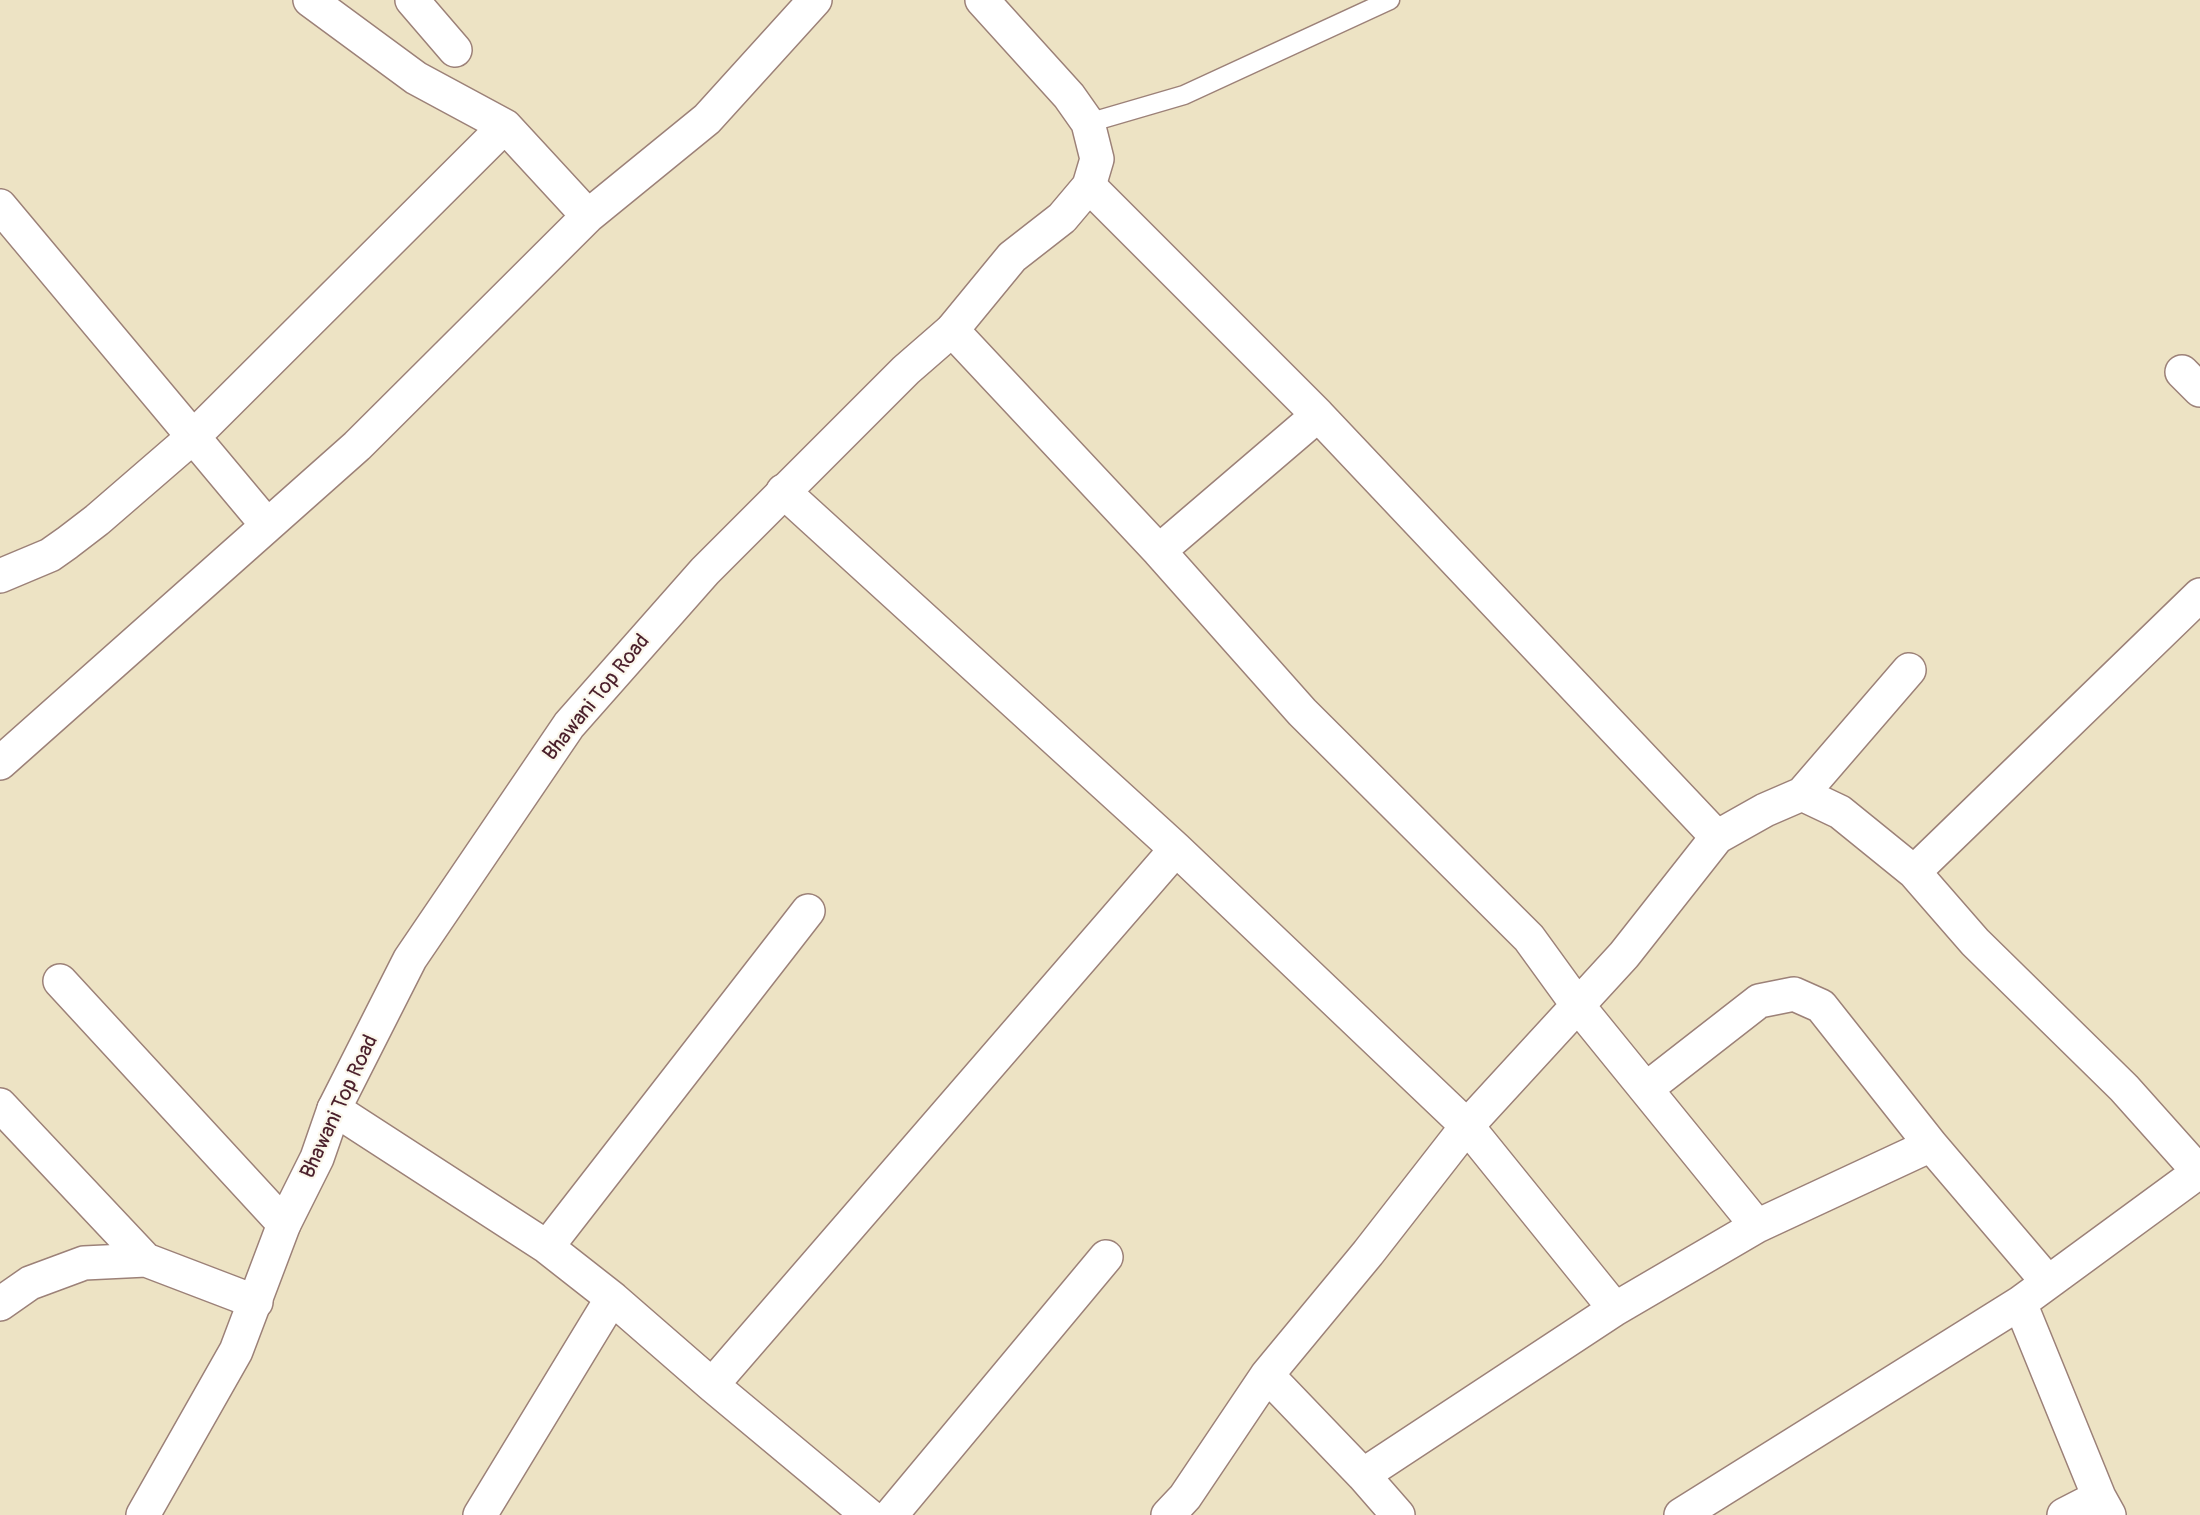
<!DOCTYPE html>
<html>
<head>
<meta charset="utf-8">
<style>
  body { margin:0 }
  canvas { display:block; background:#ede3c4 }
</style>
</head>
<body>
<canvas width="2200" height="1515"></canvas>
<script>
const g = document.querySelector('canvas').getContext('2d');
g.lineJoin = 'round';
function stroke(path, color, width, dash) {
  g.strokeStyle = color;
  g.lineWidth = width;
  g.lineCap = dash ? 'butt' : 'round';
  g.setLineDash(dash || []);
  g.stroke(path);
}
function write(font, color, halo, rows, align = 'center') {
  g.font = font + ' Pangolin,sans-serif';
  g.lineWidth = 4.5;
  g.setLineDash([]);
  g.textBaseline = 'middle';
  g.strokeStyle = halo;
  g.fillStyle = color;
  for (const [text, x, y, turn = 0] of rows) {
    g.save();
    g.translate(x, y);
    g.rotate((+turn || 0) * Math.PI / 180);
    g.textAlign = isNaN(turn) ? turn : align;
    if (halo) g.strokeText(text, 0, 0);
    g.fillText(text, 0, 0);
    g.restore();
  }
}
const lane = new Path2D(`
  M1088,123l96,-28 206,-95`);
const street = new Path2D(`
  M310,0l106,78 89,48 83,90
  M412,0l43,50
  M1089,186l229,229 399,422
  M0,206l267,319
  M952,330l207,221 143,161 227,226 50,69 178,219
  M2182,372l18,18
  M783,491l393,358 291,277 148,183
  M1159,551l159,-136
  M0,576l50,-21 17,-12 30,-23 96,-83 312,-311
  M0,763l357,-317 231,-230 119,-97 108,-119
  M1802,794l107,-124
  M1914,872l286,-277
  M60,981l224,243
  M1646,1089l113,-88 35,-7 27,12 110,139 116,136
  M0,1105l146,155
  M334,1109l213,138 65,51 100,87 156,130
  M547,1247l261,-336
  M2020,1303l79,194 10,18
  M0,1304l30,-21 54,-20 62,-3 110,42
  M1267,1375l96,100 35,40
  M712,1385l464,-536
  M1363,1475l252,-166 142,-83 174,-81
  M480,1515l132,-217
  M891,1515l215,-258
  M1168,1515l17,-18 82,-122 101,-122 99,-127 157,-171 93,-118 48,-27 37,-16 38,18 74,60 61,70 149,146 76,85
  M1681,1515l339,-212 180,-132
  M2064,1515l35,-18`);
const secondary = new Path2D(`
  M143,1515l93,-164 48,-127 33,-66 17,-49 76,-150 159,-234 136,-154 201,-201 46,-40 60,-73 50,-39 27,-32 8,-27 -9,-36 -19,-27 -87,-96`);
stroke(lane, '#9c8178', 21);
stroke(street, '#9c8178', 36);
stroke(secondary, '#9c8178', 36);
stroke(lane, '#fff', 18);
stroke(street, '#fff', 33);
stroke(secondary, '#fff', 33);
write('21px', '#4a1f2b', '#fbf7ec', [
  ["Bhawani Top Road",597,698,-51],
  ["Bhawani Top Road",340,1107,-65]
]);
</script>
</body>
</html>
